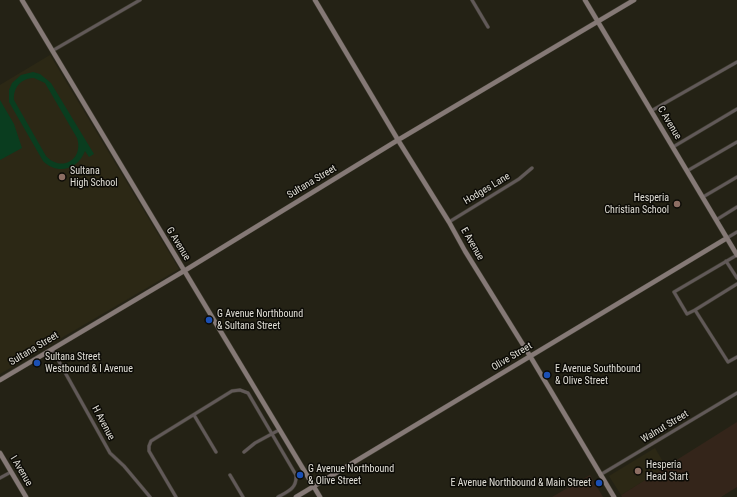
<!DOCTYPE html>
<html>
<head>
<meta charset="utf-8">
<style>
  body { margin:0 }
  canvas { display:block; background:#242215 }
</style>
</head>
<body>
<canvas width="737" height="497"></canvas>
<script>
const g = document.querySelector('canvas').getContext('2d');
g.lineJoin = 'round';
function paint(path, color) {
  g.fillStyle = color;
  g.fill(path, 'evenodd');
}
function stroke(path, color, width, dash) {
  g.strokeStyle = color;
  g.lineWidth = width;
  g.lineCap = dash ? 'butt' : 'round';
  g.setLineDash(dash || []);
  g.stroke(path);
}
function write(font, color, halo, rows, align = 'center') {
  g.font = font + ' "Roboto Condensed",sans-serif';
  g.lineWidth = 3;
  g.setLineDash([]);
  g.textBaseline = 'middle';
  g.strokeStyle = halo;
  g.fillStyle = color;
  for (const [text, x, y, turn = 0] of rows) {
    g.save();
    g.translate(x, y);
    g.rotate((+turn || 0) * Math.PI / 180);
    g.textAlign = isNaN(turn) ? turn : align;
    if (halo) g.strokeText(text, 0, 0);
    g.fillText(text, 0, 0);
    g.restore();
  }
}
paint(new Path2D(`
  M737,422v65l-16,10h-99l-1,-2z
  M590,475l13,22h-51z`), '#34251a');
paint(new Path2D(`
  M50,55l129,214 -179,105v-289z
  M655,448l11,19 -45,28 -12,-19z`), '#2c2815');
paint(new Path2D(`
  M33,72l7,2 11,9 43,71 -5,3 -4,-6c-7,19 -28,24 -42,10l-34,-59v-12l3,-7 9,-8zM34,78l11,5 32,55c7,21 -15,35 -31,18l-32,-56c-1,-12 7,-22 20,-22z
  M0,100l14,24 8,24 -22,12z`), '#0a3d1f');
const street = new Path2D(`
  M472,0l16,27
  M52,51l88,-51
  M651,111l86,-49
  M673,147l64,-38
  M687,171l50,-29
  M703,197l34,-20
  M716,220l21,-13
  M449,222l70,-43 13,-11
  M727,238l10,-6
  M737,255l-63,37 13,22 8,-4 33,52 9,-5
  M726,261l11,17
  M695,310l42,-26
  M52,349l58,104 14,13 26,31
  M194,415l22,37
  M244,452l11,-9 24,-13
  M230,475l13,22
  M600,475l137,-82
  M0,478l11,-6
  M176,497l-27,-46v-5l2,-5 81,-50 8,-1 8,3 48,82c1,13 -7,16 -18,22`);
const secondary = new Path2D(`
  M22,0l298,497
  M315,0l83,140 51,82 16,29 65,105 84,141
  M585,0l152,255
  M0,380l184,-109 214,-131 236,-140
  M0,453l26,44
  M296,497l431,-259`);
stroke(street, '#3e3c30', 4);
stroke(secondary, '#3e3c30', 5.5);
stroke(street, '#615958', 3);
stroke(secondary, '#857976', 4.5);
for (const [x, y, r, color] of [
  [62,177,4,"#8d6e63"],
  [677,204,4,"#8d6e63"],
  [209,320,4,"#1a4fb4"],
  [37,363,4,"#1a4fb4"],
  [547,375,4,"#1a4fb4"],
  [638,471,4,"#8d6e63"],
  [300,475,4,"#1a4fb4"],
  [599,483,4,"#1a4fb4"]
]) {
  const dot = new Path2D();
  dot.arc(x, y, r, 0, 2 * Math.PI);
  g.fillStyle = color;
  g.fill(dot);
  stroke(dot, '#0c0b06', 1.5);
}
write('10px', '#e0ded6', '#0c0b06', [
  ["C Avenue",669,123,59],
  ["Sultana Street",312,182,-31],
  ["Hodges Lane",487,189,-31],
  ["G Avenue",178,244,59],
  ["E Avenue",472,244,60],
  ["Sultana Street",34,349,-31],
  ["Olive Street",512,357,-31],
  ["H Avenue",103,423,62],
  ["Walnut Street",665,427,-31],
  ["I Avenue",21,471,59]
]);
write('10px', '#e0ded6', '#0c0b06', [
  ["Sultana",70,171],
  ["High School",70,183],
  ["Hesperia",669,198,"right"],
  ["Christian School",669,210,"right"],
  ["G Avenue Northbound",217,314],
  ["& Sultana Street",217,326],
  ["Sultana Street",45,357],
  ["Westbound & I Avenue",45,369],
  ["E Avenue Southbound",555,369],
  ["& Olive Street",555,381],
  ["Hesperia",646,465],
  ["Head Start",646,477],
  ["G Avenue Northbound",308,469],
  ["& Olive Street",308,481],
  ["E Avenue Northbound & Main Street",591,483,"right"]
], 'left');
</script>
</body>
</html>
